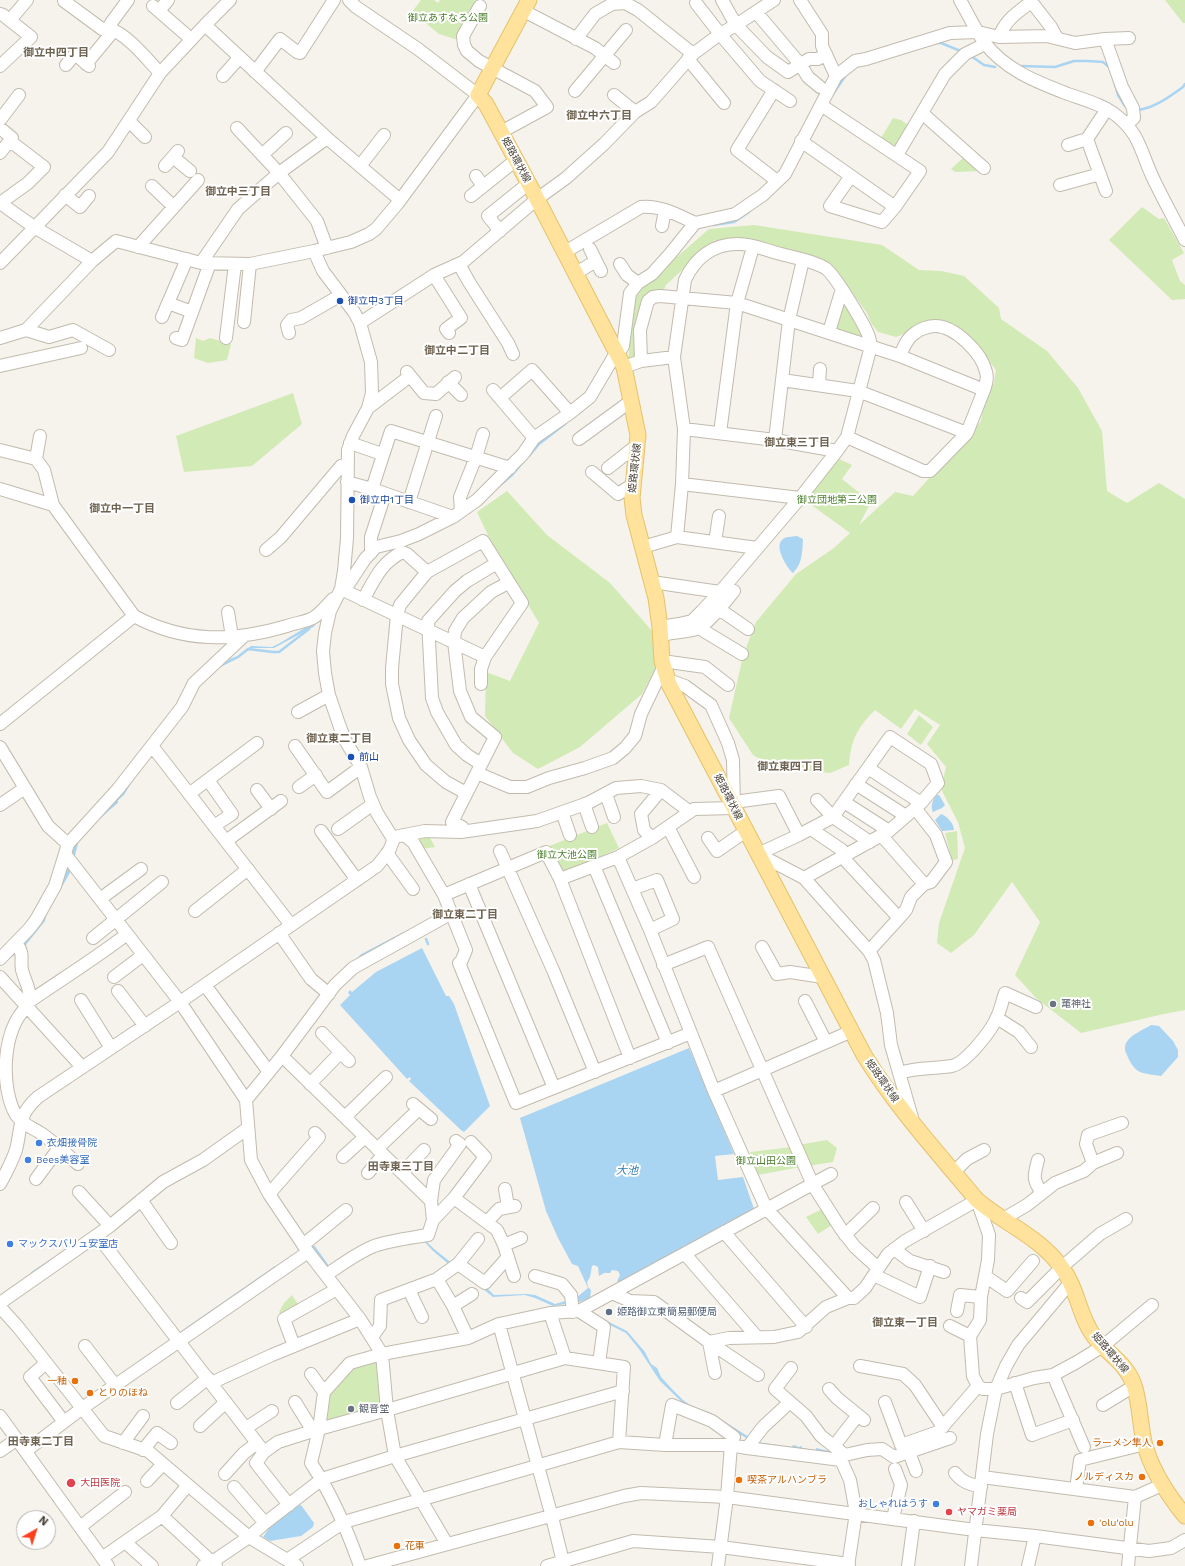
<!DOCTYPE html>
<html>
<head>
<meta charset="utf-8">
<style>
  body { margin:0 }
  #map { position:relative; width:1185px; height:1566px; overflow:hidden; background:#f6f3ec; font-family:"Work Sans",sans-serif }
  canvas { display:block }
  .north { position:absolute; left:16px; top:1510px; width:40px; height:40px; box-sizing:border-box; background:#fff; border:1px solid #b7b4b0; border-radius:50%; rotate:39deg; font-size:11px; font-weight:700; line-height:16px; text-align:center; color:#4b4439 }
  .north::after { content:''; display:block; margin:auto; width:14px; height:18px; background:#fc3f1d; clip-path:polygon(50% 0,100% 100%,50% 72%,0 100%) }
</style>
</head>
<body>
<div id="map">
<canvas width="1185" height="1566"></canvas>
<div class="north">N</div>
</div>
<script>
const g = document.querySelector('canvas').getContext('2d');
g.lineJoin = 'round';
function paint(path, color) {
  g.fillStyle = color;
  g.fill(path, 'evenodd');
}
function stroke(path, color, width, dash) {
  g.strokeStyle = color;
  g.lineWidth = width;
  g.lineCap = dash ? 'butt' : 'round';
  g.setLineDash(dash || []);
  g.stroke(path);
}
function write(font, color, halo, rows, align = 'center') {
  g.font = font + ' "Work Sans","Noto Sans JP",sans-serif';
  g.lineWidth = 4;
  g.setLineDash([]);
  g.textBaseline = 'middle';
  g.strokeStyle = halo;
  g.fillStyle = color;
  for (const [text, x, y, turn = 0] of rows) {
    g.save();
    g.translate(x, y);
    g.rotate((+turn || 0) * Math.PI / 180);
    g.textAlign = isNaN(turn) ? turn : align;
    if (halo) g.strokeText(text, 0, 0);
    g.fillText(text, 0, 0);
    g.restore();
  }
}
paint(new Path2D(`
  M421,0h13l4,3 2,-3h34l5,4 -18,37 -22,-7 -27,-22z
  M1165,0h20v23h-2z
  M893,118l8,2 10,7 -14,19h-2l-14,-8z
  M965,156l17,15 -27,1 -4,-3z
  M1142,207l17,12 5,-1 20,35 -12,7 8,21 5,4v14l-13,1 -63,-60z
  M754,225l128,20 37,25 22,1 23,5 35,32 2,11 46,32 31,37 24,43 5,60 20,12 32,-20 26,16v511l-21,4 -83,19 -45,-35 -21,-23 25,-53 -28,-40 -38,53 -23,18 -14,-10 2,-20 26,-75 -7,-26 -17,-33 5,-22 -19,-23 13,-19 -25,-16 -14,20 -26,-19c-18,18 -24,30 -26,55l-19,8 -56,-6 -21,-12 -24,-37 14,-62 13,-34 40,-48 38,-26 16,-15 -44,-32 31,-43 15,7 -10,14 29,23 -12,23 36,-33 18,4 68,-75 4,-21 9,-17 2,-13 -15,-19 -43,-30 -42,16 -18,-5 -7,-9 -4,-10 -35,-48 -74,-24 -43,-1 -49,45 -3,7 -17,3 -11,65h-7l7,-60 5,-10 20,-15 11,-13 38,-33z
  M843,301l10,16 10,23 -30,-9z
  M196,338l7,3 7,-3 21,6 -4,16 -19,3 -14,-5z
  M293,393l9,31 -50,42 -68,6 -8,-36z
  M507,491l40,44 63,48 43,49 7,28 -18,34 -62,53 -42,22 -25,-16 -28,-37 1,-44 24,9 29,-58 -46,-77 -16,-34z
  M919,715l14,12 -12,18 -14,-11z
  M607,823l12,25 -56,25 -16,-26z
  M957,831l1,28 -6,1 -7,-27z
  M428,834l7,13 -13,2 -8,-14z
  M827,1140l10,8 -4,14 -26,4 -9,-21z
  M792,1147l8,20 -42,8 -8,-23z
  M824,1208l8,17 -14,9 -12,-17z
  M292,1295l7,11 -17,9 -3,-3 5,-9z
  M376,1358l2,27 4,24 -56,14 -3,-2 5,-30 18,-20z`), '#d2eab5');
paint(new Path2D(`
  M797,536l6,3c-1,13 0,24 -10,34 -6,-5 -19,-26 -11,-33 3,-4 10,-3 15,-4z
  M313,623l2,3 -41,22h-22l-12,8 -20,7 -14,12 -8,11 -9,19 -42,52 -23,38 -30,27 -15,18 -8,31 -24,42 -2,8 -20,25 -6,5 2,19 8,23v7l-3,1 1,-9 -7,-19 -3,-20 -17,13v-3l13,-10 27,-30 27,-53 8,-29 15,-18 30,-27 8,-10 17,-29 43,-54 7,-15 10,-14 15,-12 18,-6 13,-10 21,1 8,-4z
  M937,795h2l6,10 -3,3 -9,4c-3,-5 0,-14 4,-17z
  M941,814c6,2 13,10 13,16l-12,1 -7,-11z
  M422,948l24,48h3l5,8 36,102 -26,26 -3,-2 -52,-49 2,-2 -1,-2 -3,2 -67,-74 10,-10 -2,-2 2,-3 2,2 24,-20z
  M1151,1025l8,1 14,15 5,9v7l-17,19c-18,-3 -26,-1 -34,-21 -2,-4 -3,-7 -1,-12 4,-8 17,-13 25,-18z
  M689,1048l45,106 -19,2 3,24 25,-3 11,32 -134,74 -3,-2 3,-6 -2,-4 -6,-1 -2,3h-6l-5,3 -1,-9 -4,-2 -2,1 -2,11 -3,5 1,5 3,3 -1,8 -11,4 -26,4 -18,-8 -10,-3 -32,2 -20,-16 -16,-10 -24,-20 -10,-11c-38,6 -55,13 -87,35l-2,-3c28,-17 55,-34 89,-34l10,10 32,26 20,12 9,9 33,-1 8,1 20,9 21,-6 12,-10 -10,-22 -6,-2 -14,-26 -12,-27 -26,-93z
  M275,1266l1,2 -123,84 34,-25z
  M590,1310l15,10 22,11 18,21 6,12 6,4 4,9 10,11 12,12 7,5 21,8 46,29 35,5 1,-2 4,1 1,1 4,-1v2l14,2v-2l22,5 -1,2 -81,-11 -41,-25 -31,-15 -24,-23 -21,-32 -13,-16 -24,-12 -14,-10z
  M301,1505l13,18 -1,4 -12,9 -31,5 -7,-4 7,-10 27,-21z`), '#a9d4f2');
stroke(new Path2D(`
  M936,43h5l22,9
  M971,56l13,9 11,2
  M1021,66l34,1 19,-6h14l15,1 6,5
  M1113,78l5,17 7,11
  M833,94l13,-19
  M1138,110c17,-2 32,-14 45,-23l2,-3
  M713,225l21,-3 15,-10
  M529,456l10,-12 26,-20
  M498,487l14,-12 12,-14
  M220,666l18,-9 10,-8 25,3h6l30,-23
  M102,815l15,-13
  M426,939l2,5
  M357,960l5,-5 42,-22
  M314,1247l15,21
  M32,1273l21,-14`), '#a9d4f2', 2.5);
const minor = new Path2D(`
  M128,0l-17,23 -2,5c20,8 37,30 51,45
  M722,0l14,25 31,32 21,15 21,-13h9l8,-5
  M800,0l22,34v12l14,30
  M960,0c8,14 15,29 24,42 21,28 53,40 84,52 17,6 36,11 49,22 23,18 24,37 36,62 10,21 21,41 32,62
  M1030,0l21,27 6,11
  M64,1l38,28 7,-1 1,7 -24,29
  M696,3l24,31 40,47 30,20
  M153,6l38,33
  M480,6l-17,30 1,9 3,6 12,10 56,30 12,16 -46,25
  M159,11l9,-11
  M524,11l71,37 19,15
  M756,12l44,52 8,13 12,10
  M0,14l3,1 28,22 -31,29
  M10,20l17,-20
  M205,25l122,113 73,62
  M999,37c7,-18 18,-24 32,-35
  M576,39l19,-25 17,-10 13,-1 13,7 55,44
  M1105,39l17,48 11,21 1,10 -7,6
  M688,59l36,44
  M66,65l9,-11 14,12
  M255,72l25,-33 17,13 3,1 34,-53
  M223,76l17,-19
  M774,90l-37,60 40,31
  M575,91l51,-61
  M614,95l21,17
  M922,113l62,55
  M0,120l19,-25
  M129,121l16,16
  M0,128l12,10 -12,15
  M237,128l42,45 38,48 10,27
  M10,141l34,26 -16,16 -28,20 34,24 58,34
  M801,141l94,66 25,-36 -99,-66
  M1068,145l19,-6
  M262,155l24,-22
  M897,155l48,-81 20,-20 20,-10
  M173,157l17,14
  M165,166l13,-15
  M360,166l24,-31
  M476,176l7,10
  M851,176l-21,30 52,16 13,-15
  M1060,185l40,-11
  M152,186l22,21
  M1106,191l-19,-52 20,-30
  M65,195l15,12 9,-11
  M471,196l45,-36
  M662,226l3,-16
  M500,231l-12,-15 41,-33
  M138,247l60,-67
  M590,249l11,22
  M565,252l76,-45c19,-2 37,8 54,16
  M0,263l108,-111 52,-79 45,-48 25,-25
  M201,263l37,-54 41,-36 48,-35
  M459,264l10,18 39,61 5,11
  M620,264l7,11 11,8
  M576,273l20,-12
  M168,303l24,9
  M162,317l25,-58
  M244,322l6,-58
  M360,323l74,-48
  M26,330l23,7 24,-7 36,20
  M829,332l13,-43
  M289,333l-2,-8 4,-5 10,-2 40,-23
  M449,333l-3,-4 15,-11 -27,-43 29,-13 74,-63 29,-21 38,-34 31,-32 16,-10 42,-48 27,-20 16,-9 38,-25
  M0,338l26,-8 66,-69 24,-20 85,22 49,1 64,-13
  M176,338l6,2 28,-77
  M226,338l9,-74
  M900,356c3,-8 7,-18 15,-23 5,-4 14,-7 20,-7 20,0 47,27 51,46 2,6 0,12 -2,18
  M641,361l-1,-31 8,-29 5,-4 7,-1 77,7 163,53 84,34 -17,43 -37,38h-7l-76,-34
  M0,366l81,-18
  M624,367l17,-6 33,-4
  M407,372l17,21 12,1 19,-17
  M782,380l76,11 109,42
  M448,382l13,13
  M819,385l1,-16
  M493,390l41,48
  M500,398l32,-28 38,43
  M368,408l42,-32
  M684,429l91,11 62,11
  M720,433l17,-130 16,-56
  M40,436l-4,23 8,11 9,35
  M579,439l52,-38
  M775,440l14,-120 14,-60
  M350,443l32,11
  M0,450l36,9
  M608,468l28,-22
  M592,472l26,22 14,-9
  M347,482l25,7
  M682,484l118,14
  M0,489l53,16 81,111c50,27 99,26 153,10 8,-3 18,-4 26,-8 7,-4 14,-13 20,-19
  M409,502l27,-86
  M461,511l-1,-14 16,-40 7,-23
  M453,517l-81,-28 19,-58 119,37
  M677,537l80,11
  M715,542l4,-26
  M643,547l34,-10 5,-53 2,-55 -10,-72 11,-77c10,-22 29,-37 54,-36 14,0 29,7 42,10 14,4 31,6 44,14 9,5 40,57 44,69 1,3 1,6 2,9l-24,91 -10,14 -37,47 -80,94 -18,19 -10,10 -13,3 -19,3
  M266,550l15,-13 60,-71 6,-2
  M371,553v-16l14,-43
  M652,582l68,10
  M341,589l144,68
  M344,591l21,-32 11,-12 25,-6 18,-7 34,-17 24,-17 46,-46 11,-16 36,-25 20,-16 23,-39 5,-4 5,-8 7,-53 8,-10 14,-9 18,-20 25,-31 40,-9 28,-19 22,-21 51,-98 19,-15 11,-2 84,-26 28,-1 21,5 48,-1 28,7 30,-4 24,-1
  M363,600c12,-21 17,-36 39,-48l5,2 20,18
  M719,609l29,20
  M228,612l4,25
  M699,628l43,26
  M667,634c10,-2 22,-2 32,-6 11,-6 27,-27 35,-37
  M662,661l43,6 23,18
  M298,712l31,-17
  M0,724l134,-108
  M890,737l41,27 7,19 -17,20 -32,28 -85,47 -46,-24 41,-19 34,-18z
  M152,746l139,179
  M295,746l32,46 34,-25
  M0,747l48,79 20,18
  M481,764l-14,-9 -11,-10 -19,-33 -5,-14 -4,-77 27,-30 12,-10 30,-18
  M868,768l53,35
  M477,773l33,14h17l22,-9 36,-10 28,-10 12,-10 10,-12 6,-22 22,-46
  M208,780l24,34 -18,12
  M856,784l50,32
  M299,787l17,-12
  M257,790l14,19
  M466,793l-20,-11 -20,-17 -17,-25 -10,-22 -7,-34v-16l5,-53 3,-10 27,-33 56,-31 39,62 -37,54 -4,12v15
  M189,794l68,-51
  M606,794l8,23
  M817,800l16,17 37,25
  M734,802l45,-6 20,39
  M844,802l45,29
  M584,804l8,23
  M0,805l25,-17
  M562,812l8,23
  M668,827l26,50
  M338,829l35,-25
  M811,829l31,21 5,12 52,56
  M321,831l36,49
  M461,832l1,-5 -10,-5 43,-85 -24,-20 -11,-26 -6,-49 1,-11 8,-13 28,-26 17,-9
  M404,835l9,7 31,53 22,55 -5,12 -2,1 57,140 175,-70
  M881,835l43,49
  M399,836l26,-5 36,1 76,-11 51,-18 28,-15 25,-2 20,4 29,22
  M652,838l-8,-8 -3,-16 20,-24
  M708,838l9,13 29,-20
  M226,841l55,-40
  M500,851l53,119 42,102
  M387,853l26,36
  M65,854l115,148 66,98 5,60 18,34 39,58 52,67 22,35 5,56 8,46 52,88
  M618,857l32,73 64,161 52,117 82,90
  M594,866l74,177
  M804,878l65,73 30,-33 7,-8 5,-13 13,-13 7,-2 15,-20 -10,-27 -21,-27
  M560,879l70,179
  M469,884l85,204
  M632,889l25,-9 16,39 -23,11
  M444,895l102,-43 14,27 58,-22 34,-19 42,-29 40,-1 -1,-48 -5,-17 -17,-38 -26,-19 -11,-4 -5,2
  M100,899l41,-30
  M195,911l53,-42
  M279,933l32,46 18,15
  M93,938l69,-56
  M16,943c9,11 4,15 6,27 4,15 11,21 5,37 -25,21 -27,81 -11,108 8,11 16,12 26,19 13,9 24,20 36,30
  M762,947l15,27 13,-2 33,5
  M869,951l5,9 13,53 4,32 22,76
  M0,959l29,-30 7,-9 19,-34 13,-42 50,-55 50,-64 14,-18 12,-24 50,-47
  M663,965l45,-18 105,238 28,44 14,18 23,21
  M0,977l82,90
  M114,977l29,-22
  M205,985l64,87
  M118,991l27,35
  M81,1000l30,48
  M30,1001c32,-22 66,-43 97,-67
  M805,1001l21,41
  M997,1018l22,14 12,15
  M322,1033l27,28
  M282,1056l149,145 2,19 -5,15c-18,3 -37,5 -54,11 -17,7 -33,19 -48,29
  M900,1073c17,-6 34,-4 52,-7 14,-3 40,-36 45,-49 4,-8 5,-16 8,-24l31,14
  M310,1084l31,-32
  M714,1091l138,-60
  M246,1100l36,-44 53,-71 18,-17 99,-55
  M413,1104l18,15
  M345,1117l41,-40
  M377,1149l42,-40
  M343,1157l22,-20
  M1038,1160c-4,16 -6,19 4,33
  M1093,1163l24,-10
  M954,1172l13,-13 17,-9
  M368,1173l15,-18
  M402,1173l22,-23
  M36,1179l23,-31
  M0,1184c6,-11 12,-22 16,-34 6,-24 1,-34 22,-53l142,-95 197,-136 12,-15 4,-10 -1,-4 -15,-24 -7,-16 -9,-30 -16,-27 -5,-13 -11,-32 -4,-22 -2,-22 2,-18 5,-22 11,-22 3,-18 3,-33 1,-88 5,-14 15,-28 4,-15 -1,-31 -11,-39 -6,-11 -31,-41 -9,-20 37,-9 18,-8 7,-5 22,-26 80,-108 -60,-46 -62,-42 -7,-7
  M505,1189l3,18
  M79,1192l31,34
  M269,1194l50,-57 -4,-4
  M454,1198l43,32 7,15 10,31
  M141,1200l30,43
  M431,1201l3,-21 26,-36 -4,-3
  M906,1202l18,29
  M1003,1219l24,-14 28,-22 29,-12 9,-8 -7,-19 2,-9 34,-12
  M433,1220l21,-22 31,-41 -14,-15
  M487,1222l12,-13 16,-3
  M724,1232l82,95
  M97,1235l167,217
  M845,1235l28,-27
  M303,1245l43,-35
  M504,1245l17,-7
  M894,1249l16,12 34,11
  M685,1254l72,83
  M458,1264l27,19 23,-26
  M874,1275l46,22 10,-31
  M535,1276l27,8 9,11 2,17
  M985,1276l22,15 26,-30
  M437,1279l16,27 15,32
  M409,1290l13,27
  M612,1293l18,8 24,1 55,40 20,-4 45,-1 24,-5 28,-25 22,-9h6l11,-10 23,-34 17,-13 72,-41 12,35 -1,25 -7,37 -1,23 -10,16 3,40 5,10
  M1021,1298l6,4 35,-35 38,-33 26,-15
  M0,1303l110,-77 53,-44 40,-22 45,-32
  M453,1306l19,-12
  M0,1307l18,20 86,109 44,15 101,86 48,29
  M579,1311l25,16 -5,36
  M957,1311l3,-16 21,2
  M550,1313l15,45
  M499,1324l53,193 12,49
  M950,1326l20,10
  M372,1337l8,-11 1,-26 56,-21 21,-15 20,-25
  M85,1346l30,39
  M294,1346l-10,-27 53,-30
  M46,1363l-16,14 34,45
  M860,1366l43,8 12,11 28,42
  M791,1368l-16,21 31,27 15,20 24,19 22,-5 15,-1 12,8 56,-19
  M715,1373l-6,-31 49,33
  M311,1374l13,18
  M1053,1375l31,72
  M211,1383l61,-28 88,-36
  M1015,1383l17,52 41,-15
  M829,1389l8,9 27,22
  M295,1402l18,29
  M885,1402l16,43 37,-13 40,-46 5,3h13l38,-11 19,-3 24,-13 26,-16 49,-41
  M177,1403l31,-25
  M1103,1405l31,-19
  M0,1416l108,150
  M200,1426l26,-24
  M246,1428l26,-17
  M123,1443l20,-27
  M665,1445l7,-40 40,16 22,16 -3,8 -4,52 -9,69
  M834,1446l24,-31
  M747,1448l16,-21 27,-25
  M143,1450l14,-17 14,10
  M0,1451l17,-12
  M26,1451l55,-42 227,-157
  M909,1452l7,19
  M955,1473c7,9 14,11 26,14
  M225,1474l19,-21 13,-10
  M982,1477l153,20 27,-12
  M147,1481l16,-17
  M234,1487l31,36
  M1076,1489l4,-29 65,-16
  M289,1505l-33,-42 8,-11 14,-10 41,-13 68,-19 178,-52 59,9 -5,75
  M162,1516l54,50
  M893,1518l8,-33 -6,-16
  M80,1527l45,-35
  M125,1542l27,24
  M102,1558l60,-42 26,-31
  M287,1560l57,-38 275,-80 46,3h66l16,3 94,12 9,20 6,33 -8,53
  M203,1566l15,-8 31,-21 16,-14 57,-44 73,-23 228,-65
  M360,1566c-13,-37 -27,-70 -49,-103l8,-34 5,-37 26,-29 32,-9 86,-16 31,-14 51,-11 29,-2 252,-137
  M367,1566l257,-70 17,-3 86,4 248,33 60,6 114,15 22,-3 14,-8
  M547,1566l86,-25 88,6 128,17
  M908,1566l6,-45
  M971,1566l16,-132 9,-45 10,-23 12,-21 52,-62
  M1028,1566l7,-30
  M1128,1566l7,-69`);
const major = new Path2D(`
  M529,0l-51,95 8,9 51,95 87,168 14,68 -6,63 2,17 22,83 4,29 2,34 7,23 195,371c32,52 74,98 113,145 28,24 63,37 85,68 16,21 17,50 34,71 14,17 30,24 38,46 6,18 6,39 10,57 7,28 23,52 41,74`);
stroke(minor, '#c2bbae', 14);
stroke(major, '#e6c16a', 17);
stroke(minor, '#fff', 12);
stroke(major, '#ffe39c', 15);
for (const [x, y, r, color] of [
  [340,301,4,"#1a4fb4"],
  [352,500,4,"#1a4fb4"],
  [351,757,4,"#1a4fb4"],
  [1053,1004,4,"#6b7280"],
  [39,1143,4,"#3f7fe0"],
  [28,1160,4,"#3f7fe0"],
  [10,1244,4,"#3f7fe0"],
  [609,1312,4,"#5c6f8a"],
  [75,1381,4,"#e8710a"],
  [90,1393,4,"#e8710a"],
  [351,1409,4,"#6b7280"],
  [1160,1443,4,"#e8710a"],
  [1142,1477,4,"#e8710a"],
  [739,1480,4,"#e8710a"],
  [71,1483,5,"#e0444e"],
  [936,1504,4,"#3f7fe0"],
  [949,1512,4,"#e0444e"],
  [1091,1523,4,"#e8710a"],
  [397,1546,4,"#e8710a"]
]) {
  const dot = new Path2D();
  dot.arc(x, y, r, 0, 2 * Math.PI);
  g.fillStyle = color;
  g.fill(dot);
  stroke(dot, '#fff', 1.5);
}
write('10px', '#4a7f2a', '#fff', [
  ["御立あすなろ公園",448,18],
  ["御立団地第三公園",837,500],
  ["御立大池公園",567,855],
  ["御立山田公園",766,1161]
]);
write('10px', '#4b4439', '#fff', [
  ["姫路環状線",516,160,62],
  ["姫路環状線",635,468,-84],
  ["姫路環状線",728,797,63],
  ["姫路環状線",882,1081,55],
  ["姫路環状線",1110,1353,49]
]);
write('10px', '#164399', '#fff', [
  ["御立中3丁目",348,301],
  ["御立中1丁目",360,500],
  ["前山",359,757]
], 'left');
write('10px', '#5b616d', '#fff', [
  ["竃神社",1061,1004],
  ["観音堂",359,1409]
], 'left');
write('10px', '#366cbe', '#fff', [
  ["衣畑接骨院",47,1143],
  ["Bees美容室",36,1160],
  ["マックスバリュ安室店",18,1244],
  ["おしゃれはうす",928,1504,"right"]
], 'left');
write('10px', '#4e5e75', '#fff', [
  ["姫路御立東簡易郵便局",617,1312]
], 'left');
write('10px', '#c56008', '#fff', [
  ["一釉",67,1381,"right"],
  ["とりのほね",98,1393],
  ["ラーメン隼人",1152,1443,"right"],
  ["ノルディスカ",1134,1477,"right"],
  ["喫茶アルハンブラ",747,1480],
  ["'olu'olu",1099,1523],
  ["花車",405,1546]
], 'left');
write('10px', '#be3a42', '#fff', [
  ["大田医院",80,1483],
  ["ヤマガミ薬局",957,1512]
], 'left');
write('bold 11px', '#6e6250', '#fff', [
  ["御立中四丁目",56,53],
  ["御立中六丁目",599,116],
  ["御立中三丁目",238,192],
  ["御立中二丁目",457,351],
  ["御立東三丁目",797,443],
  ["御立中一丁目",122,509],
  ["御立東二丁目",339,739],
  ["御立東四丁目",790,767],
  ["御立東二丁目",465,915],
  ["田寺東三丁目",401,1167],
  ["御立東一丁目",905,1323],
  ["田寺東二丁目",41,1442]
]);
write('italic 11px', '#2e7ab2', '#fff', [
  ["大池",627,1171]
]);
</script>
</body>
</html>
